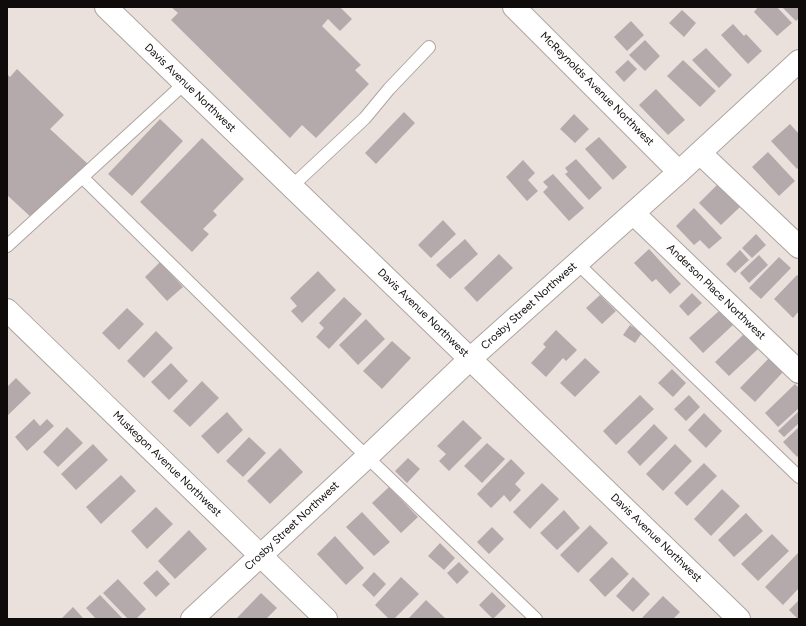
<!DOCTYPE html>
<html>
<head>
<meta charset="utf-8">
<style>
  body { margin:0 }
  #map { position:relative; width:806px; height:626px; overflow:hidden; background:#eae1dd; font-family:Figtree,sans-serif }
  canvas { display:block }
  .frame { position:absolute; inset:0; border:8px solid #0f0b0a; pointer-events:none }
</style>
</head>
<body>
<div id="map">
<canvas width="806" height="626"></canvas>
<div class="frame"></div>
</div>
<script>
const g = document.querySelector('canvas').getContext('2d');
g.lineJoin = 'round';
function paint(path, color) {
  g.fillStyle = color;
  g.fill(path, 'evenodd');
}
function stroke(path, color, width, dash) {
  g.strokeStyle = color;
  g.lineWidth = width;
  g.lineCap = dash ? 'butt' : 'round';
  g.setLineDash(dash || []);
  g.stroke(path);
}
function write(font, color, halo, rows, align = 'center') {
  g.font = font + ' Figtree,sans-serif';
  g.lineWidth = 3;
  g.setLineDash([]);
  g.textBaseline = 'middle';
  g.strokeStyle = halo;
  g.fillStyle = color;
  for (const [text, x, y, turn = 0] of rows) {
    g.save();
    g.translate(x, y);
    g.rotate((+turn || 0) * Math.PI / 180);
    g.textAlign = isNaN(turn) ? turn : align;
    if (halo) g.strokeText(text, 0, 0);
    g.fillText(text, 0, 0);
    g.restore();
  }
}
paint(new Path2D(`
  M171,7h169l12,12 -12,12 -12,-12 -6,7 39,39 -6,5 14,14 -53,54 -14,-13 -12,13 -119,-118 7,-7z
  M758,7h19l15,16 -15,13 -23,-24z
  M782,7h17v11l-3,3z
  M682,10l14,13 -12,14 -15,-14z
  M631,21l13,14 -17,16 -13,-14z
  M733,24l11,12 2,-2 16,17 -14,13 -27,-29z
  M645,40l15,16 -15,15 -16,-16z
  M706,48l26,27 -13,13 -27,-28z
  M628,60l9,9 -13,13 -9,-10z
  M683,60l33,31 -16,16 -33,-31z
  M17,69l47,46 -14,14 39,36 -56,54 -26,-24v-121l3,3z
  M656,89l29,31 -17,15 -29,-30z
  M404,112l11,11 -39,41 -11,-11z
  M574,114l15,15 -14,14 -15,-14z
  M160,119l23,22 -51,55 -24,-22z
  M790,124l9,10v33l-2,2 -26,-28z
  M599,137l28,30 -14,13 -28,-31z
  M202,138l42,41 -31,32 4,4 -14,14 6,5 -17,18 -52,-50z
  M768,152l27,29 -16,15 -27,-29z
  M576,159l26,29 -13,12 -24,-26 3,-2 -3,-4z
  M523,160l12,13 -7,7 10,11 -11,10 -21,-24z
  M553,174l31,34 -15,13 -26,-29 5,-5 -5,-5z
  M718,184l22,23 -19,18 -22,-22z
  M694,208l28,30 -13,11 -9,-9 -6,5 -18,-19z
  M443,220l13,14 -25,24 -13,-13z
  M756,234l10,11 -14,13 -10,-10z
  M465,239l13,15 -28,25 -14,-14z
  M649,249l32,35 -11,10 -14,-15 -4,3 -18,-19z
  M740,250l9,10 -14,13 -9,-9z
  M499,254l14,14 -36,34 -13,-14z
  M759,255l9,10 -19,18 -9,-10z
  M779,257l12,11 -30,31 -12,-11z
  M160,262l23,25 -16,14 -22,-24z
  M318,271l18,19 -34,33 -11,-12 6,-5 -7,-8z
  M797,275l2,2v34l-6,7 -19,-19z
  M692,293l10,10 -14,13 -9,-10z
  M600,295l16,16 -14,13 -16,-16z
  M344,297l18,17 -33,35 -13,-12 8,-9 -5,-5z
  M127,308l17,16 -25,26 -17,-17z
  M719,311l14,14 -30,28 -14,-15z
  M366,319l19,20 -27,26 -19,-20z
  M630,325l12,8 -7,10 -12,-8z
  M556,330l21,20 -11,11 -3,-3 -17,19 -15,-14 15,-16 -3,-3z
  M156,331l17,17 -29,30 -17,-17z
  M744,334l14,15 -29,27 -14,-14z
  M392,341l19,17 -29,31 -19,-18z
  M585,358l15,14 -25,25 -15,-14z
  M769,358l14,14 -28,30 -15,-14z
  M171,363l17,18 -19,19 -18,-18z
  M672,369l14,14 -13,14 -15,-14z
  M16,378l15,15 -24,23v-29z
  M202,381l17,17 -29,29 -17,-16z
  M795,384l4,4v20l-21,19 -13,-14z
  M640,395l14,14 -38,36 -13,-14z
  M689,395l11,12 -14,14 -12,-12z
  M799,411v12l-15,14 -6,-6z
  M227,412l16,18 -25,24 -17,-18z
  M704,413l18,18 -16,17 -18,-18z
  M34,419l6,7 7,-7 7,7 -27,25 -12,-14z
  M463,420l19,18 -33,33 -10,-10 7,-7 -9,-8z
  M654,424l14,14 -28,28 -13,-14z
  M67,427l16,16 -25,24 -15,-15z
  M799,427v28l-2,2 -14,-15z
  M249,437l17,16 -23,24 -17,-16z
  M487,443l18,16 -23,24 -18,-17z
  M93,444l15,16 -32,30 -15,-16z
  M675,444l17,17 -29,30 -17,-17z
  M280,448l23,24 -33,32 -23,-23z
  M408,458l12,11 -13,14 -12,-12z
  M511,459l14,14 -10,11 6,6 -11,12 -6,-7 -13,13 -14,-14z
  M704,463l13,13 -30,30 -13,-13z
  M121,475l15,16 -35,33 -15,-17z
  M542,483l17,16 -29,30 -17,-17z
  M389,487l29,30 -17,16 -29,-30z
  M722,489l18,17 -29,30 -17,-17z
  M156,507l17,17 -26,25 -16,-18z
  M564,510l16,18 -23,22 -17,-17z
  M362,512l28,30 -16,14 -28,-29z
  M746,513l17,18 -29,26 -16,-17z
  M590,525l18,18 -30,30 -18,-18z
  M492,527l12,12 -15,15 -12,-12z
  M189,530l18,19 -32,30 -17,-18z
  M772,534l17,17 -31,30 -17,-17z
  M335,536l29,32 -18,17 -29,-31z
  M440,543l15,15 -11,12 -16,-14z
  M798,553l1,1v34l-16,17 -18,-18z
  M612,557l17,17 -24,23 -16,-17z
  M459,562l10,10 -12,12 -10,-11z
  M157,570l13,14 -14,13 -13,-14z
  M374,572l12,12 -12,13 -12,-12z
  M401,577l18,17 -25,25h-5l-14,-14z
  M633,577l17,17 -17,18 -17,-16z
  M118,579l28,30 -10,10h-8l-25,-26z
  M492,592l14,14 -13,13 -14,-14z
  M261,593l16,15 -11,11h-30z
  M100,595l23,24h-27l-10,-11z
  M663,596l17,16 -7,7h-32z
  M426,600l19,18 -1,1h-36z
  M799,600v19h-1l-9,-9z
  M73,607l11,12h-23z`), '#b4aaab');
const service = new Path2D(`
  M82,177l285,280 169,162
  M292,186l73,-68 24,-29 40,-42
  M7,246l178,-163
  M577,263l222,214`);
const minor = new Path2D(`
  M106,7l633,612
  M514,7l165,165
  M700,153l99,94
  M633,213l166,159
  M7,310l319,309
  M192,619l175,-162 103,-98 209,-187 120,-111`);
stroke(service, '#aea4a1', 14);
stroke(minor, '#aea4a1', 24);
stroke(service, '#fff', 12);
stroke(minor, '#fff', 22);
write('11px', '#0f0b0a', '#fff', [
  ["Davis Avenue Northwest",190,88,44],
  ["McReynolds Avenue Northwest",597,89,45],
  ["Anderson Place Northwest",716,292,44],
  ["Crosby Street Northwest",529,306,-42],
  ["Davis Avenue Northwest",423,313,44],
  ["Muskegon Avenue Northwest",167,464,44],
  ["Crosby Street Northwest",292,526,-43],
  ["Davis Avenue Northwest",656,538,44]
]);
</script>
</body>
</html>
